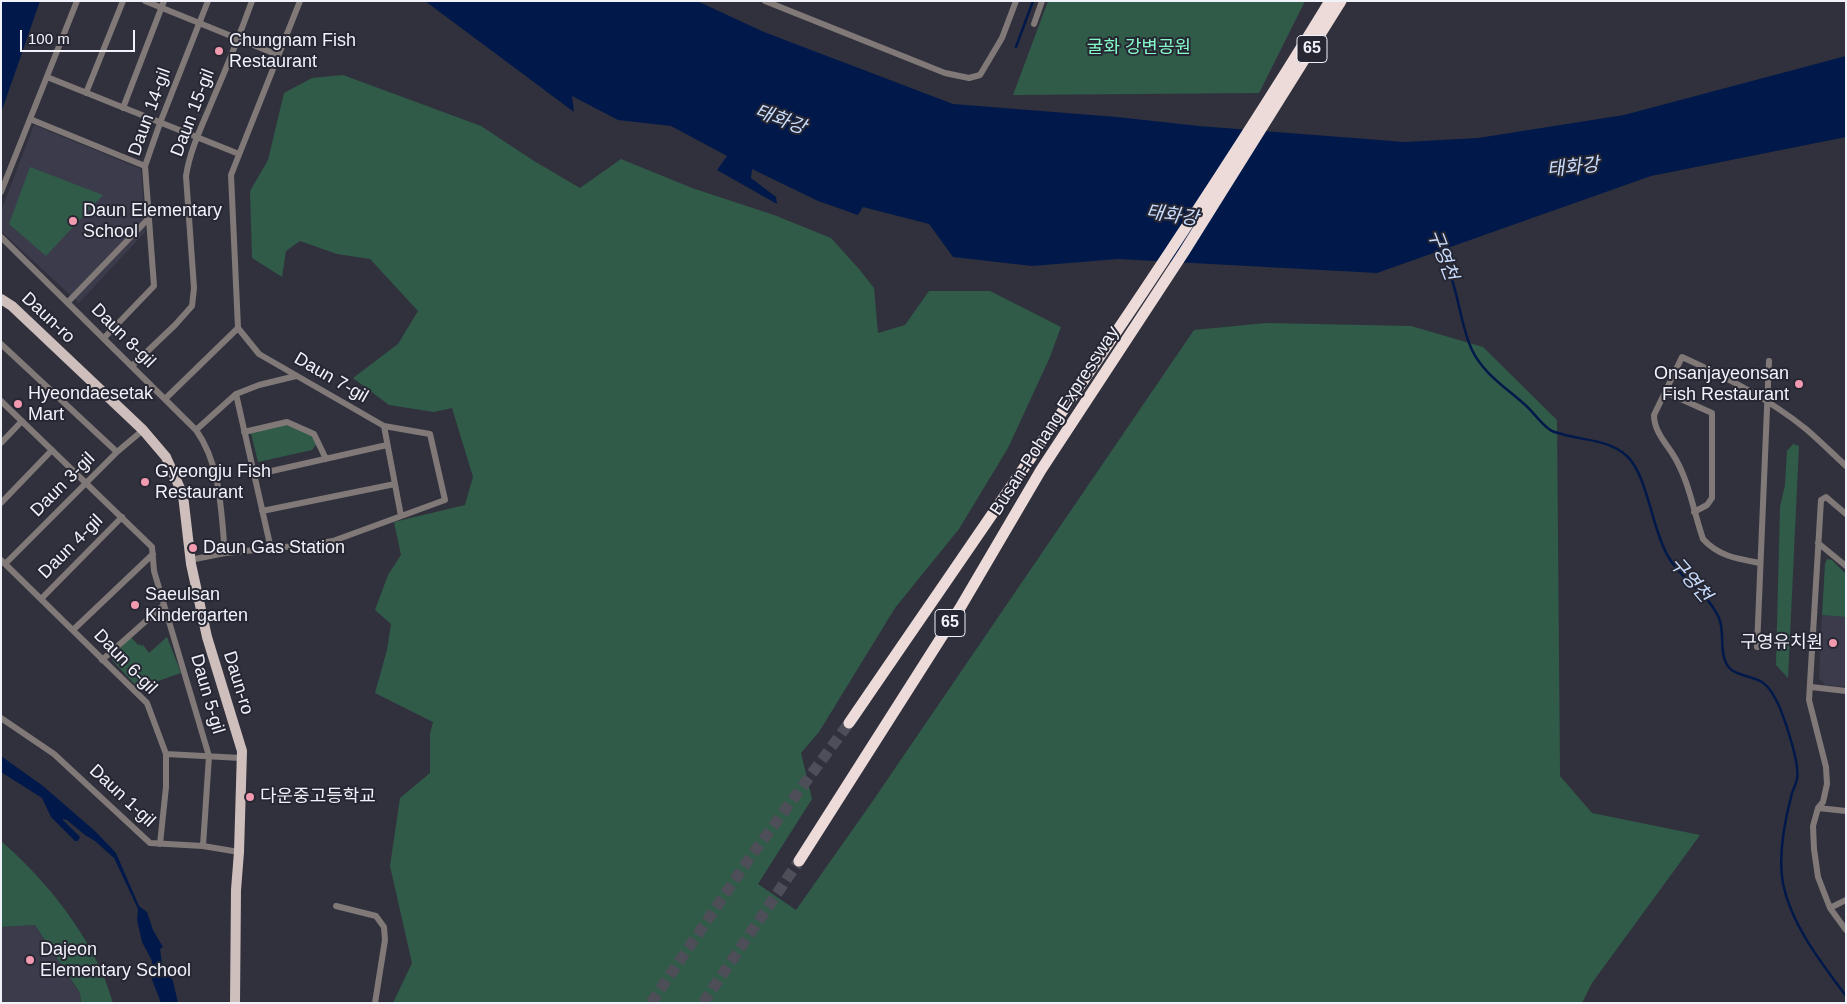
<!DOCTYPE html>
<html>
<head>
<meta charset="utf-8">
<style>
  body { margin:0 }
  #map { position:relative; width:1847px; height:1004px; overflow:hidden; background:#31313d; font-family:Helvetica,sans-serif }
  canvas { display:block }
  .frame { position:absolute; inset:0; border:2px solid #f1f2f9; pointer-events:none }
  .scale { position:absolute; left:20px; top:30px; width:115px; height:22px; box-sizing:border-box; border:2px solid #f1f2f9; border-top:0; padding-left:6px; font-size:15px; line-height:18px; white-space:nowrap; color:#f1f2f9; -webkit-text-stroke:4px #272733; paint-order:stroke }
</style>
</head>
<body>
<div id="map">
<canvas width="1847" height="1004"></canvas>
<div class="frame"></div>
<div class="scale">100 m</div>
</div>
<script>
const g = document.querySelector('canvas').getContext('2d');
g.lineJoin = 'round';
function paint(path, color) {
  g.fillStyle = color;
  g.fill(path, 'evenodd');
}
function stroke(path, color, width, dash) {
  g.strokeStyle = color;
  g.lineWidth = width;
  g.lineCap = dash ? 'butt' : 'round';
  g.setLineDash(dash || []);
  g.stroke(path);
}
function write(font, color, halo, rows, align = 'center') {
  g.font = font + ' Helvetica,"Noto Sans KR",sans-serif';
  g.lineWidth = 4;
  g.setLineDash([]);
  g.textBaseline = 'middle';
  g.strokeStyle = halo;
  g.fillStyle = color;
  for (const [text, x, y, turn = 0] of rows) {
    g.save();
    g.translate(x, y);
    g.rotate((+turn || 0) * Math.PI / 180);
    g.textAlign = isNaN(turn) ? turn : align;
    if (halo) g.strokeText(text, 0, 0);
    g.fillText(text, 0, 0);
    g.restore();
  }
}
paint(new Path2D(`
  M34,125l107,44 4,63 -66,71 -78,-72v-20z
  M1822,615l24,2v70l-21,-2 -6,-7z
  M35,925l45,69 1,9h-80v-76z`), '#3b3b4c');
paint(new Path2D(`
  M1048,1h257l-46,92 -246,2z
  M343,75l138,51 53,35 46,27 41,-29 71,29 82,27 57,23 28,31 15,19 4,45 27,-8 24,-34h61l71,36 -11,30 -42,91 -49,81 -64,79 -76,124 -18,21 11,46 -54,85 38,26 74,-105 324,-475 72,-7 145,3 72,21 74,73 3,356 32,37 108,22 -108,148 -10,20h-1189l19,-40 -22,-97 10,-68 30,-25v-39l3,-12 -58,-29 12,-43 4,-26 -16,-14 13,-35 13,-20 -7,-33 71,-17 8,-28 -21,-69 -18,4 -45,-7 -36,-27 45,-34 20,-33 -48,-52 -33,-5 -37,-13 -14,10 -4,26 -30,-19 -2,-67 18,-31 16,-67 28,-15z
  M30,167l73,28 -57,61 -37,-32z
  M286,425l27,11 4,7 -5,7 -54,12 -7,-29z
  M1793,444l6,2 -11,232 -12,-13 4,-158 5,-22 2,-34z
  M1827,559l5,1 14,14v43l-24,-2 3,-51z
  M130,636l8,9 2,-1 1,2 2,-1 6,8 18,-16 14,36 -43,15 -26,-28z
  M1,841c41,36 77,79 100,129 5,10 8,22 12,33h-32l-1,-10 -45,-68 -34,2z`), '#305b48');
paint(new Path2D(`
  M1,1h39l-39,112z
  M425,1h272l67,31 189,72 164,13 82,9 206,16 73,-4 146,-23 222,-59v81l-195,39 -274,97 -259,-14 -86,7 -79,-9 -24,-33 -66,-17 -5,8 -40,-14 -66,-32 -1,9 25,19 1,7 -60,-34 10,-14 -56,-30 -53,-6 -46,-24 2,16z
  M1,756l42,30 53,46 20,21 23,53 8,6 6,18 10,17 -3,2 2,14 11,18 5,22h-17l-10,-26 1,-16 -10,-19 -5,-22 1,-11 -24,-51 -19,-17 -10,-6 -18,-15 -5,-1 18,18 -2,4h-3l-24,-24 -9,-19 -41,-26z`), '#00194a');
stroke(new Path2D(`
  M1016,47l17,-46
  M1440,249c4,11 10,23 13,34 7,22 9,46 19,67 11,23 33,37 51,53 9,7 17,20 26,26 3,3 9,4 13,5 22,7 46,5 65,22 21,20 25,75 42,102 13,22 39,35 50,60 6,14 0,31 7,45 6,13 24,12 36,19 8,5 14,17 18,26 6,15 20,56 17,71 -1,6 -5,12 -6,18 -7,27 -13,59 -8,87 9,42 38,78 63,112`), '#00194a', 2.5);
stroke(new Path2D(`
  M651,1003l98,-144 100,-136
  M703,1003l96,-142`), '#4e4e59', 11, [11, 5.5]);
stroke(new Path2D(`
  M145,1l133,54
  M765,1l180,72 24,5 11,-3 22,-37 14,-37
  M1034,24l8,-23
  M47,77l192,77
  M86,93l37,-92
  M123,108l41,-107
  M30,119l115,47
  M1,192l76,-191
  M1,237l195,193c25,35 25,82 29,123
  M68,302l81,-84
  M104,338l50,-52 -9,-120 15,-43 48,-122
  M1,344l116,108
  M132,366l43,-41 17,-19 2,-18 -8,-112c4,-27 17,-52 27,-77 14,-32 27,-65 39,-98
  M1665,392l47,21v85l-5,7 -13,7
  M236,394l35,155
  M165,399l73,-71
  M1,401l151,146 2,24 55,185 -6,90
  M384,426l17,90
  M196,430l40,-36 23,-9 37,-9
  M244,432l43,-10 27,12 12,25
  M1,443l21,-22
  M254,475l133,-30
  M1,503l51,-53
  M262,511l133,-27
  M1846,514l-20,-17 -5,3 -12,200 17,67 1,17 -4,18 -5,6 -5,18 1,23 4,28 12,31 16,22
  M1818,543l28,23
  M1,560l146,143 19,51v33l-6,57
  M190,560l35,-7 90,-9 18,-3 112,-41 -15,-66 -46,-8 -125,-72 -21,-26 -7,-153 69,-174
  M1760,563c-22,-4 -42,-7 -57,-24 -10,-29 -14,-60 -31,-86 -8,-12 -18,-23 -18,-38l28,-58c44,20 87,42 124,72 14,12 27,25 40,37
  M5,564l112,-112 26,-22
  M41,599l81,-82
  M73,630l80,-76
  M1757,647l12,-286
  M102,660l62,-55
  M1811,687l35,4
  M1,718l53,36 96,89 53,3 36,6
  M166,754l75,4
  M1818,808l28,3
  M336,906l40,10 8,11 1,13 -10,63
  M1830,908l16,-8`), '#807978', 6);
stroke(new Path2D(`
  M1,299l11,7 131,124 23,27 17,38 8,69 16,73 35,114 -3,101 -3,38 -1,113`), '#cebfbd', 10);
stroke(new Path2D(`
  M849,723c163,-239 330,-475 481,-722
  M799,861l161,-253 81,-138 143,-218 157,-251`), '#ecdbd8', 11);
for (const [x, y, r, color] of [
  [219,51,5,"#f29ab0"],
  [73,221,5,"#f29ab0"],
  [1799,384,5,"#f29ab0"],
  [18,404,5,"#f29ab0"],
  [145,482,5,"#f29ab0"],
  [193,548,5,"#f29ab0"],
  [135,605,5,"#f29ab0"],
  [1833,643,5,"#f29ab0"],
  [250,797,5,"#f29ab0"],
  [30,960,5,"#f29ab0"]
]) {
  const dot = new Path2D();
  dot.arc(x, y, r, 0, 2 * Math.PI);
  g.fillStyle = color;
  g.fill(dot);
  stroke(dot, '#272733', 2);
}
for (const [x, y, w] of [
  [1312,49,30],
  [950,623,30]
]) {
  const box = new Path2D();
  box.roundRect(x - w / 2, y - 13.5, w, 27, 4);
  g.fillStyle = '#272733';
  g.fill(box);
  stroke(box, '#f1f2f9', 1);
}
write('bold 16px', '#f1f2f9', null, [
  ["65",1312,49],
  ["65",950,623]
]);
write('18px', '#f1f2f9', '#272733', [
  ["Chungnam Fish",229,41],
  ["Restaurant",229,62],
  ["Daun Elementary",83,211],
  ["School",83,232],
  ["Onsanjayeonsan",1789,374,"right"],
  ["Fish Restaurant",1789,395,"right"],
  ["Hyeondaesetak",28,394],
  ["Mart",28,415],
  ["Gyeongju Fish",155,472],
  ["Restaurant",155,493],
  ["Daun Gas Station",203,548],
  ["Saeulsan",145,595],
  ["Kindergarten",145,616],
  ["구영유치원",1823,643,"right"],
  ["다운중고등학교",260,797],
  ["Dajeon",40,950],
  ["Elementary School",40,971]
], 'left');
write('18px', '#85f9c8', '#272733', [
  ["굴화 강변공원",1139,48]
]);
write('18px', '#f1f2f9', '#272733', [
  ["Daun 14-gil",150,112,-70],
  ["Daun 15-gil",193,113,-69],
  ["Daun-ro",48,318,43],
  ["Daun 8-gil",123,336,45],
  ["Daun 7-gil",331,378,30],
  ["Busan-Pohang Expressway",1055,421,-57],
  ["Daun 3-gil",63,485,-45],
  ["Daun 4-gil",71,547,-45],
  ["Daun 6-gil",125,662,46],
  ["Daun-ro",238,683,73],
  ["Daun 5-gil",207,694,74],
  ["Daun 1-gil",122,796,43]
]);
write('italic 19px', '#c8ddfe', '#272733', [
  ["태화강",780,120,20],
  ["태화강",1573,168,-6],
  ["태화강",1172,216,8],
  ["구영천",1442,255,69],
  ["구영천",1690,580,49]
]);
</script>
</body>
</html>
